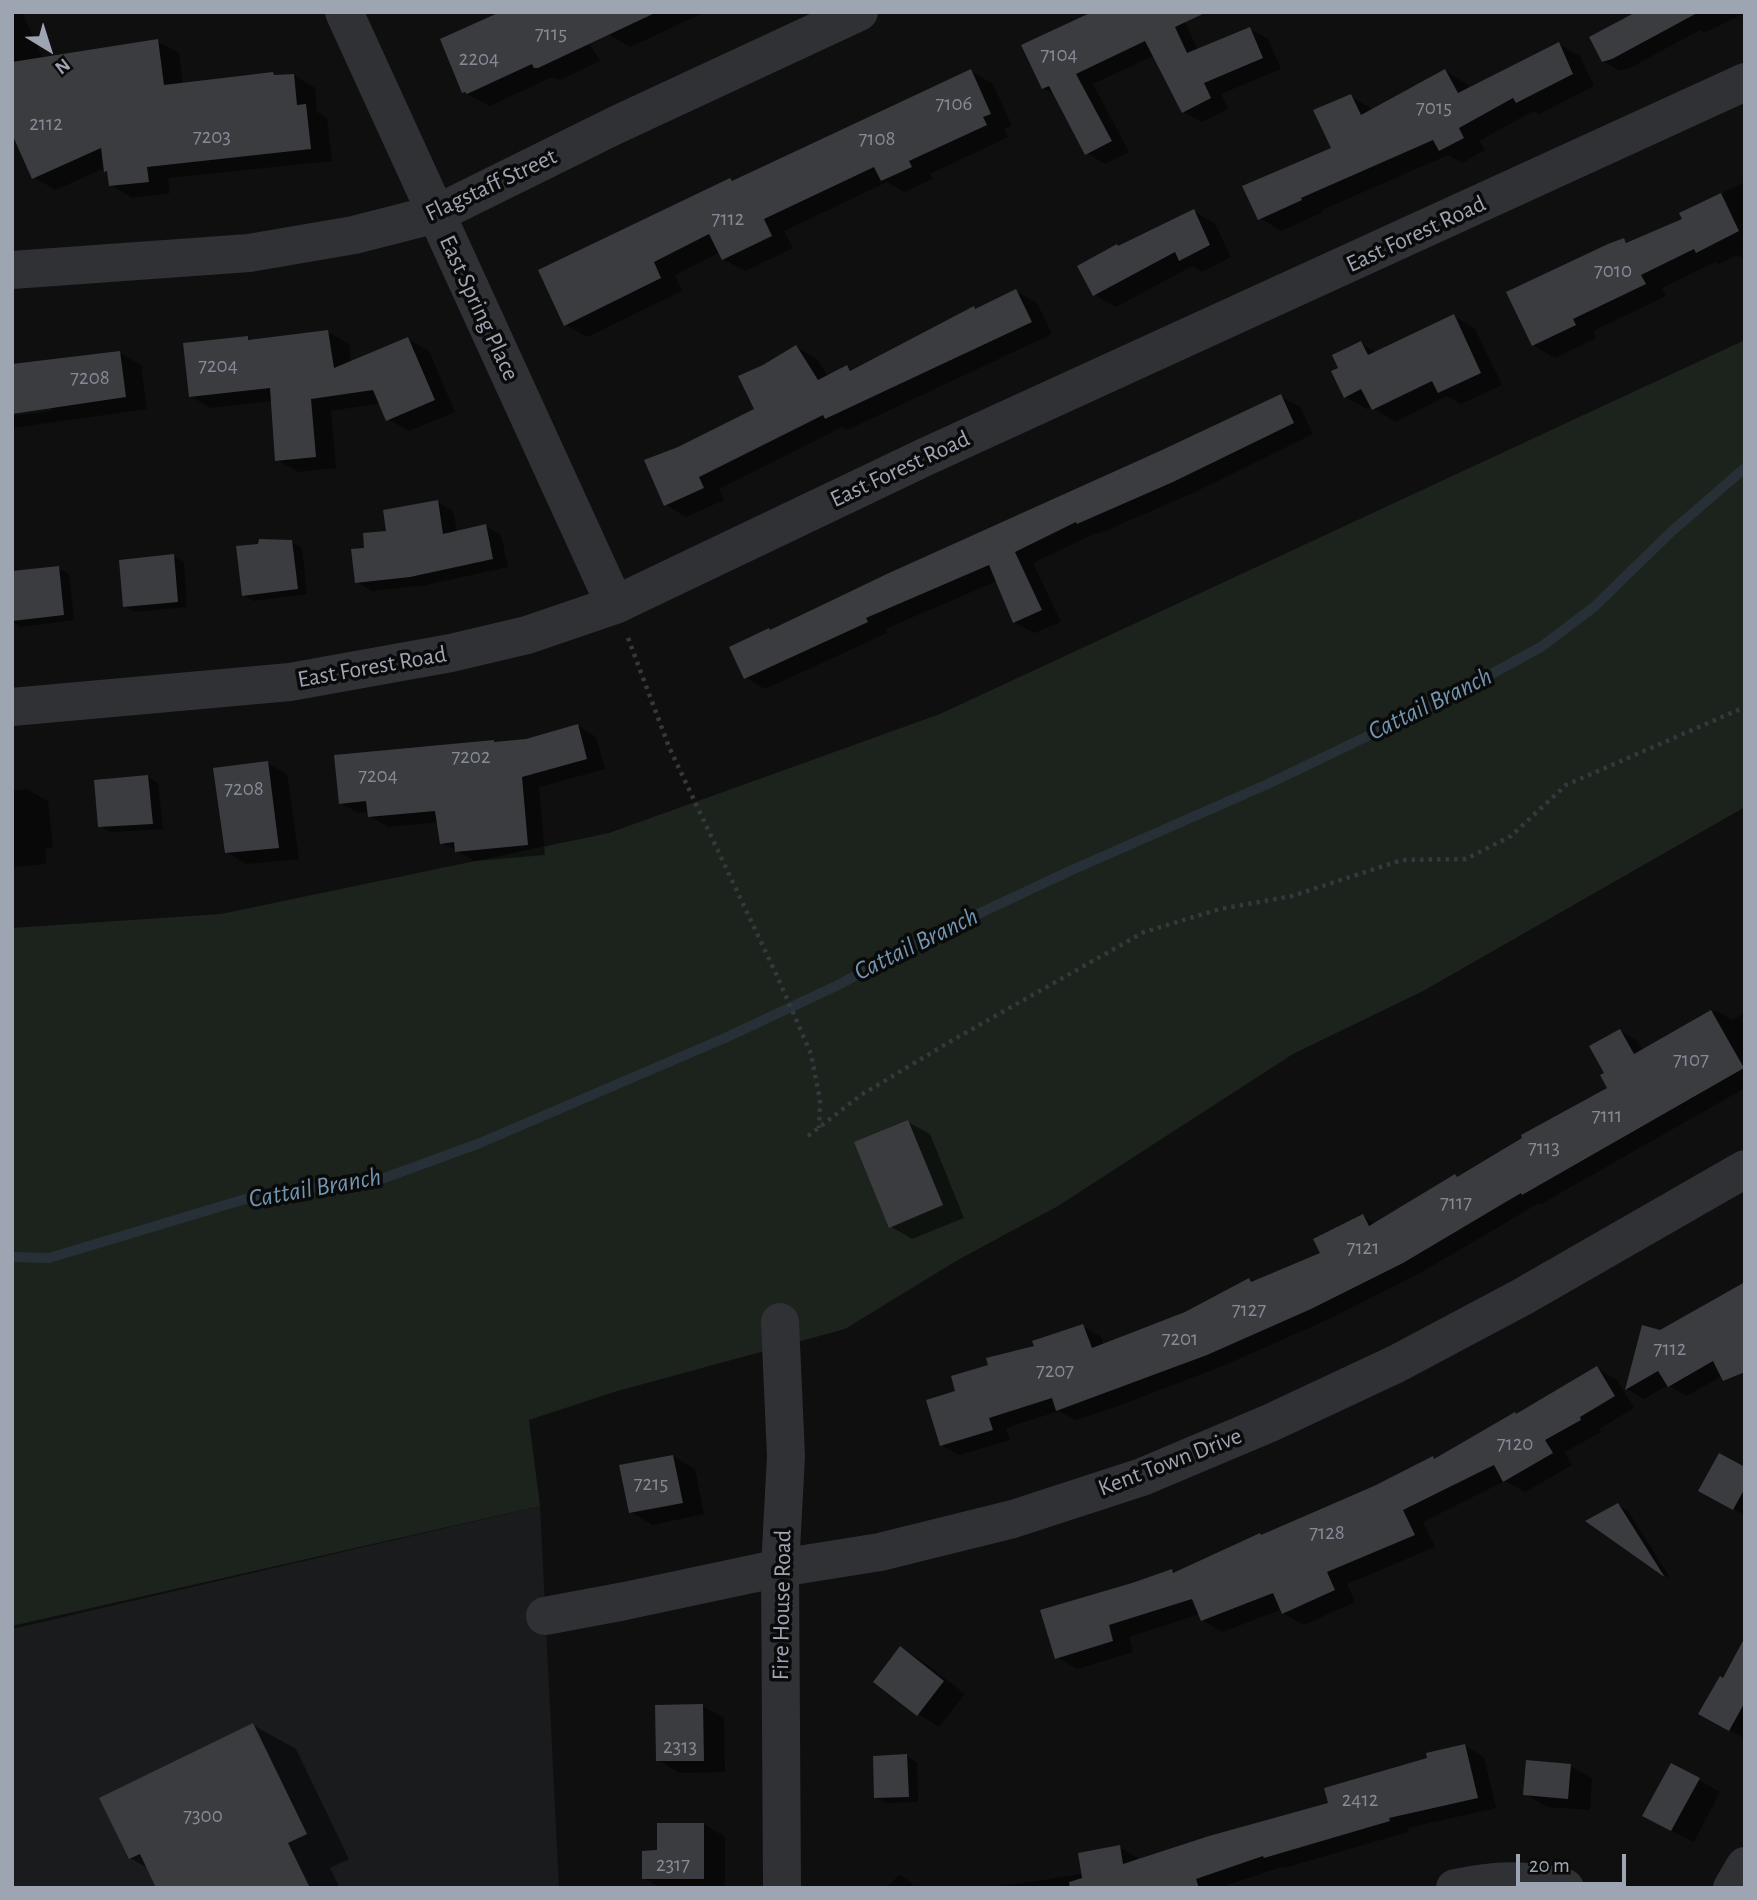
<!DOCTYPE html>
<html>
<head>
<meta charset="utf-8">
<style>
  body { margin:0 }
  #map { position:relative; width:1757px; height:1900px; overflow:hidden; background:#0f0f10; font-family:"Alegreya Sans",sans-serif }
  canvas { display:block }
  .frame { position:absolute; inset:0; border:14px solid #9ea5b2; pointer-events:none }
  .north { position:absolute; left:14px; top:14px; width:70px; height:70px; -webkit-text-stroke:5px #0a0a0b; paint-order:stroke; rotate:142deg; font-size:19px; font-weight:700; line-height:28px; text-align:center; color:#9ea5b2 }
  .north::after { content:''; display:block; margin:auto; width:24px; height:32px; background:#9ea5b2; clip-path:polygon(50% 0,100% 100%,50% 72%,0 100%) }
  .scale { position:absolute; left:1516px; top:1854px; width:110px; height:32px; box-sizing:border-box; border:4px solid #9ea5b2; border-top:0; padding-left:9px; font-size:21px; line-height:24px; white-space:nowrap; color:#9ea5b2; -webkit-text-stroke:5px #0a0a0b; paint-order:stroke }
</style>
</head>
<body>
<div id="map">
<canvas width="1757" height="1900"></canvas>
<div class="frame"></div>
<div class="north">N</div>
<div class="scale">20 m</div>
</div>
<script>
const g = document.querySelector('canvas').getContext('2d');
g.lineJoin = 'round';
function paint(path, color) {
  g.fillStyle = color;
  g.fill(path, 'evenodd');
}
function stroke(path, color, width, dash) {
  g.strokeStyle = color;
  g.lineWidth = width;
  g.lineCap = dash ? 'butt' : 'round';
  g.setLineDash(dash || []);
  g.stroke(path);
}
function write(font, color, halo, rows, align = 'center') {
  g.font = font + ' "Alegreya Sans",sans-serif';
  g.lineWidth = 7;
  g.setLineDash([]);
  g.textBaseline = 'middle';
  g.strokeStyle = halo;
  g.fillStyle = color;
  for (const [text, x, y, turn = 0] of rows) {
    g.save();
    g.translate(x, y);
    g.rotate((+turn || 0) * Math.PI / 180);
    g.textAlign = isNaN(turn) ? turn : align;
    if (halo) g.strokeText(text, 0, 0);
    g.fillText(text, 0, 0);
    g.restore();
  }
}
paint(new Path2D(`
  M540,1506l19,382h-547v-259z`), '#1a1b1d');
paint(new Path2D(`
  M1745,340v467l-322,184 -130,63 -235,152 -102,55 -111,68 -231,63 -85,28 11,86 -528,120v-698l209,-14 388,-81 331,-119z`), '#1b231c');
paint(new Path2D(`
  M12,12h10l21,47 114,-18 22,12 4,32 90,-11 5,3 16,-2 21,13 2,24 10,6 5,43 -164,17 2,15 -38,5 -21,-13 -2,-12 -4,-5 -50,22 -21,-13 -22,-46z
  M570,12l30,49 -40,19 -8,-3 -62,29 -27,-14z
  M599,12h106l-75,35 -22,-13z
  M1180,12l18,38 52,-21 18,10 13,30 -60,25 7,15 -26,13 -19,-10 -28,-57 -62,29 36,68 -24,12 -18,-11 -32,-58 -12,-7z
  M1644,12h101v1l-41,20 -4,-3 -70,38 -10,3 -17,-10z
  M1559,44l21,12 14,30 -55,28 -6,-3 -54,30 6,9 -23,13 -14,-8 -126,55 1,2 -42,19 -21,-13 73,-69 18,-53 22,14 72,-39 22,13 3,5z
  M971,71l22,13 19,42 -8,3 4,8 -78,37 3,5 -29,13 -17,-10 -103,49 9,17 -48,23 -22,-12 -3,-7 -45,23 7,16 -95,46 -21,-12 168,-143z
  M1745,182v77l-8,-4 -18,9 -4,-2 -53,26 4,8 -73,35 3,7 -41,20 -22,-13 91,-105 6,3 54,-23 13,-15z
  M1194,211l21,13 16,33 -29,15 -10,-6 -76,41 -21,-12 24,-47z
  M1016,291l21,12 15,31 -205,96 -5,-3 -123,62 5,11 -38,17 -21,-13 13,-55 78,-39 8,-43 32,-20 21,12 11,18 19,-10 6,4z
  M1454,316l21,13 27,56 -41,19 -14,-8 -52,26 -23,-15 -5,2 -22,-12 -4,-28 20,-26 16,10z
  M328,332l21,12 2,19 57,-24 21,12 26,61 -46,19 -21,-12 -7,-16 -50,8 5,57 -38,4 -21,-12 -4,-59 -62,7 -21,-12 57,-58 7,3z
  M120,353l21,12 6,44 -135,19v-12l40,-5v-3z
  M1280,396l20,11 13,27 -120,59 -95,41 -2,-1 -63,30 28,59 -27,11 -20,-11 -17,-41 -112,48 2,4 -122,56 -20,-12 27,-46z
  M437,502l16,9 4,21 28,-6 16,9 7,32 -82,18 -54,6 -15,-9 9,-33 22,-16z
  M292,542l10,6 5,46 -53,7 -11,-6z
  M173,556l11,6 3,45 -52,5 -11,-6z
  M58,568l11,6 5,46 -54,7 -8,-5v-50z
  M578,726l18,11 9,32 -66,18 6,68 -70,6 -33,-18 -4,-21 -50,5 -19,-11v-4l-10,1 -18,-10 152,-61 4,1 29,-2z
  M267,763l20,11 12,85 -52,5 -21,-12z
  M148,777l10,6 5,46 -53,3 -10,-6z
  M26,789l22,12 5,47 -8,1 1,15 -34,3v-76z
  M1717,1011l15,9 13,-7v75l-204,116 -2,-1 -117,69 -93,47 -104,46 -104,40 -45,15 -17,-9 -53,17 4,12 -51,15 -17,-10 15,-53 33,-26 93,-40 18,11 3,8 82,-32 63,-33 5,3 69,-30 40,-37 14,8 232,-136 -2,-14 13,-43 17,10 6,10 68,-39z
  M908,1122l22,12 34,84 -52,21 -22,-13z
  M1644,1328l95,38 -52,30 -19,-11 -24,14 -17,-10z
  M1597,1368l20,12 17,28 -35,21 2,3 -36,20 7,13 -47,27 -20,-11 -82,41 12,25 -88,37 8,18 -51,23 -21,-12 -1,-4 -59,23 -21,-12 -2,-6 -71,23 4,15 -56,17 -20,-12 115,-86 4,2 259,-113 83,-45z
  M673,1456l22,13 9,45 -52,11 -21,-13z
  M1745,1469v46l-23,-12z
  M1618,1505l10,6 43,68 -83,-58z
  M1745,1640v99l-45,-26 24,-33z
  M901,1648l21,13 43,33 -26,33 -21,-13z
  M703,1706l21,12 1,54 -46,1 -21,-13z
  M253,1725l43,24 53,110 -19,9 10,20h-182l-9,-19 -19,-11z
  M1465,1746l19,11 12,51 -89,20 1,4 -124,36 -2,-1 -64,21h-229l94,-14 36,-27 19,11 1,3 192,-57 98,-45z
  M906,1756l11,6 1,40 -32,1 -10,-6z
  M1570,1766l22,12 -2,32 -43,-3 -22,-13z
  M1699,1780l21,12 -26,50 -28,-14z
  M704,1824l21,13v51h-64l-17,-10z
  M899,1875l10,6 7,7h-30z`), '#0007');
stroke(new Path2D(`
  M12,1257l37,1 203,-61 67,-10 49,-3 112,-41 245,-105 111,-52 95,-50 141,-66 198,-87 177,-85 94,-51 53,-40 78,-76 73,-63`), '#273036', 10);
paint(new Path2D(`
  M500,12h157l-119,56h-4l-2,-4 -65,30 -2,-2 -3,1 -22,-54z
  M1092,12h115l-32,15 12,26 63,-26 13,31 -59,25 7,15 -29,15 -37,-72 -69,33 36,67 -27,14 -36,-69 -7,3 -21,-44z
  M1636,12h63l-87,47 -10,3 -13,-25z
  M158,39l6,46 109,-13 1,3 20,-1 3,31 9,-1 5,45 -164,18 2,15 -40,4 -2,-15 -3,1 -3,-24 -69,31 -20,-45v-72z
  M1559,42l14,32 -57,29 -3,-5 -54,30 5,10 -25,13 -6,-11 -132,58 1,2 -44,20 -16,-34 89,-38 -18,-38 38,-16 10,21 84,-46 13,24z
  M971,69l20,45 -8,3 4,8 -78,36 3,6 -31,14 -7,-14 -110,52 8,17 -50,24 -13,-26 -55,28 7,16 -97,48 -26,-56 192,-92 2,3z
  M1721,193l18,38 -43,22 -2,-4 -53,26 5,9 -73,35 3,6 -44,21 -26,-54 102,-48 16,-6 2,5 56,-24 -3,-6z
  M1194,209l16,36 -31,16 -4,-9 -82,44 -16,-30 40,-22 1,2z
  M1016,289l16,33 -207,97 -2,-4 -124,62 5,11 -40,18 -20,-46 34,-13 76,-38 -16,-33 25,-11 33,-20 22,35 29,-15 3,6 124,-65 1,3z
  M1454,314l27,59 -43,20 -6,-12 -60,29 -11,-21 -17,9 -13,-27 7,-3 -6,-13 29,-14 7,14z
  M328,330l6,38 74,-31 27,63 -49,21 -13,-31 -62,9 5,58 -41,4 -5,-73 -81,9 -6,-54 65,-7v4z
  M120,351l6,46 -114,17v-50z
  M1281,394l13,29 -121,59 -96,42 -1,-2 -61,30 27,58 -29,13 -24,-58 -123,53 2,4 -124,57 -15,-32 40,-19 1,2 119,-57 273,-123z
  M438,500l5,34 43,-10 7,35 -83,18 -55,6 -4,-34 13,-1 -1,-15 23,-2 -3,-21z
  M259,539l33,1 6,49 -56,7 -6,-50 22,-2z
  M174,554l4,48 -55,5 -4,-47z
  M59,566l5,49 -52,6v-50z
  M578,724l9,35 -65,18 6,68 -73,7 -1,-10 -14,2 -5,-33 -67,6 -2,-16 -27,3 -5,-49 160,-15v2l32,-3z
  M268,761l11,87 -54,5 -12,-85z
  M148,775l5,49 -55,3 -4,-47z
  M1711,1010l33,58 -222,127 -1,-2 -118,70 -92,46 -104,46 -151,56 -4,-13 -63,20 4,12 -53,16 -14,-46 29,-9 -4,-15 37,-11 -2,-7 48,-12 -2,-5 51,-17 9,24 93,-36 64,-34 2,4 69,-29 -7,-14 50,-25 6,12 86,-52 2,3 65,-39 -1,-3 86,-47 -7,-13 4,-2 -15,-27 31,-17 14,25z
  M908,1120l35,85 -54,23 -35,-86z
  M1745,1282v90l-22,9 -10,-20 -45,26 -10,-16 -33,19 17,-65 18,5z
  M1597,1366l18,30 -35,21 1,3 -36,20 8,13 -50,29 -9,-17 -91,45 12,25 -88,37 8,18 -53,24 -9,-21 -72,28 -9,-22 -83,26 4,16 -58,18 -15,-49 92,-27 40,-14 1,4 87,-40 1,2 113,-49 59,-30 1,3 81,-47 1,2z
  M1719,1453l26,14v21l-12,22 -35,-19z
  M673,1455l10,48 -54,10 -10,-48z
  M1618,1503l46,73h-1l-78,-55z
  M1745,1637v65l-16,29 -31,-17 22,-38 3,2z
  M900,1646l44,35 -27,35 -44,-34z
  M703,1704l1,57h-48l-1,-56z
  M253,1723l54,111 -19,9 22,45h-154l-16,-34 -11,5 -30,-61z
  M1465,1744l13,54 -89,20 1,3 -126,37 -1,-2 -67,23 3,9h-129l-1,-6 13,-4 -4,-25 42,-8 3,19 86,-28 119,-33 -4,-15 103,-30 -1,-5z
  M907,1754l2,43 -35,1 -1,-42z
  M1526,1760l45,4 -3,35 -45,-4z
  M1671,1763l29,15 -29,53 -29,-15z
  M657,1823h47v56h-62v-28l15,-1z`), '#3b3c40');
stroke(new Path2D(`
  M628,638l41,109 109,231 33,76 9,46 -1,28
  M808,1136l53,-41 90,-54 193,-109 76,-23 72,-13 110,-36 64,-1 45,-23 55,-51 179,-78`), '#35383c', 4.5, [3.5, 5]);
stroke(new Path2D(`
  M344,12l271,593
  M12,270l237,-17 105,-18 82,-21 180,-89 243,-113
  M12,707l278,-25 161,-29 76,-18 88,-30 310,-148 820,-375
  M780,1322l6,134 -6,112 2,320
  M545,1616l80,-15 155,-33 100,-16 133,-33 129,-42 128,-54 126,-59 126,-67 223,-128
  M1455,1888c39,-8 71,-10 110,0
  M1732,1888l13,-22`), '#2f3135', 38);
write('21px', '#858b96', null, [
  ["7115",551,34],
  ["7104",1059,55],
  ["2204",479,59],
  ["7106",954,104],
  ["7015",1434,108],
  ["2112",46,124],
  ["7203",212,137],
  ["7108",877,139],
  ["7112",728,219],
  ["7010",1613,271],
  ["7204",218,366],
  ["7208",90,378],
  ["7202",471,757],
  ["7204",378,776],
  ["7208",244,789],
  ["7107",1691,1060],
  ["7111",1607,1116],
  ["7113",1544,1148],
  ["7117",1456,1203],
  ["7121",1363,1248],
  ["7127",1249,1310],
  ["7201",1180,1339],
  ["7112",1670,1349],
  ["7207",1055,1371],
  ["7120",1515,1444],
  ["7215",651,1484],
  ["7128",1327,1533],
  ["2313",680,1747],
  ["2412",1360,1800],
  ["7300",203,1816],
  ["2317",673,1865]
]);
write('24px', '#9ea5b2', '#0a0a0b', [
  ["Flagstaff Street",491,185,-25],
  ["East Forest Road",1416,234,-25],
  ["East Spring Place",479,308,65],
  ["East Forest Road",900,469,-25],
  ["East Forest Road",372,667,-10],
  ["Kent Town Drive",1170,1462,-21],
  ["Fire House Road",782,1605,-89]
]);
write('italic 26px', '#7296b1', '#0a0a0b', [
  ["Cattail Branch",1430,704,-26],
  ["Cattail Branch",916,944,-26],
  ["Cattail Branch",315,1188,-10]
]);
</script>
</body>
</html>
